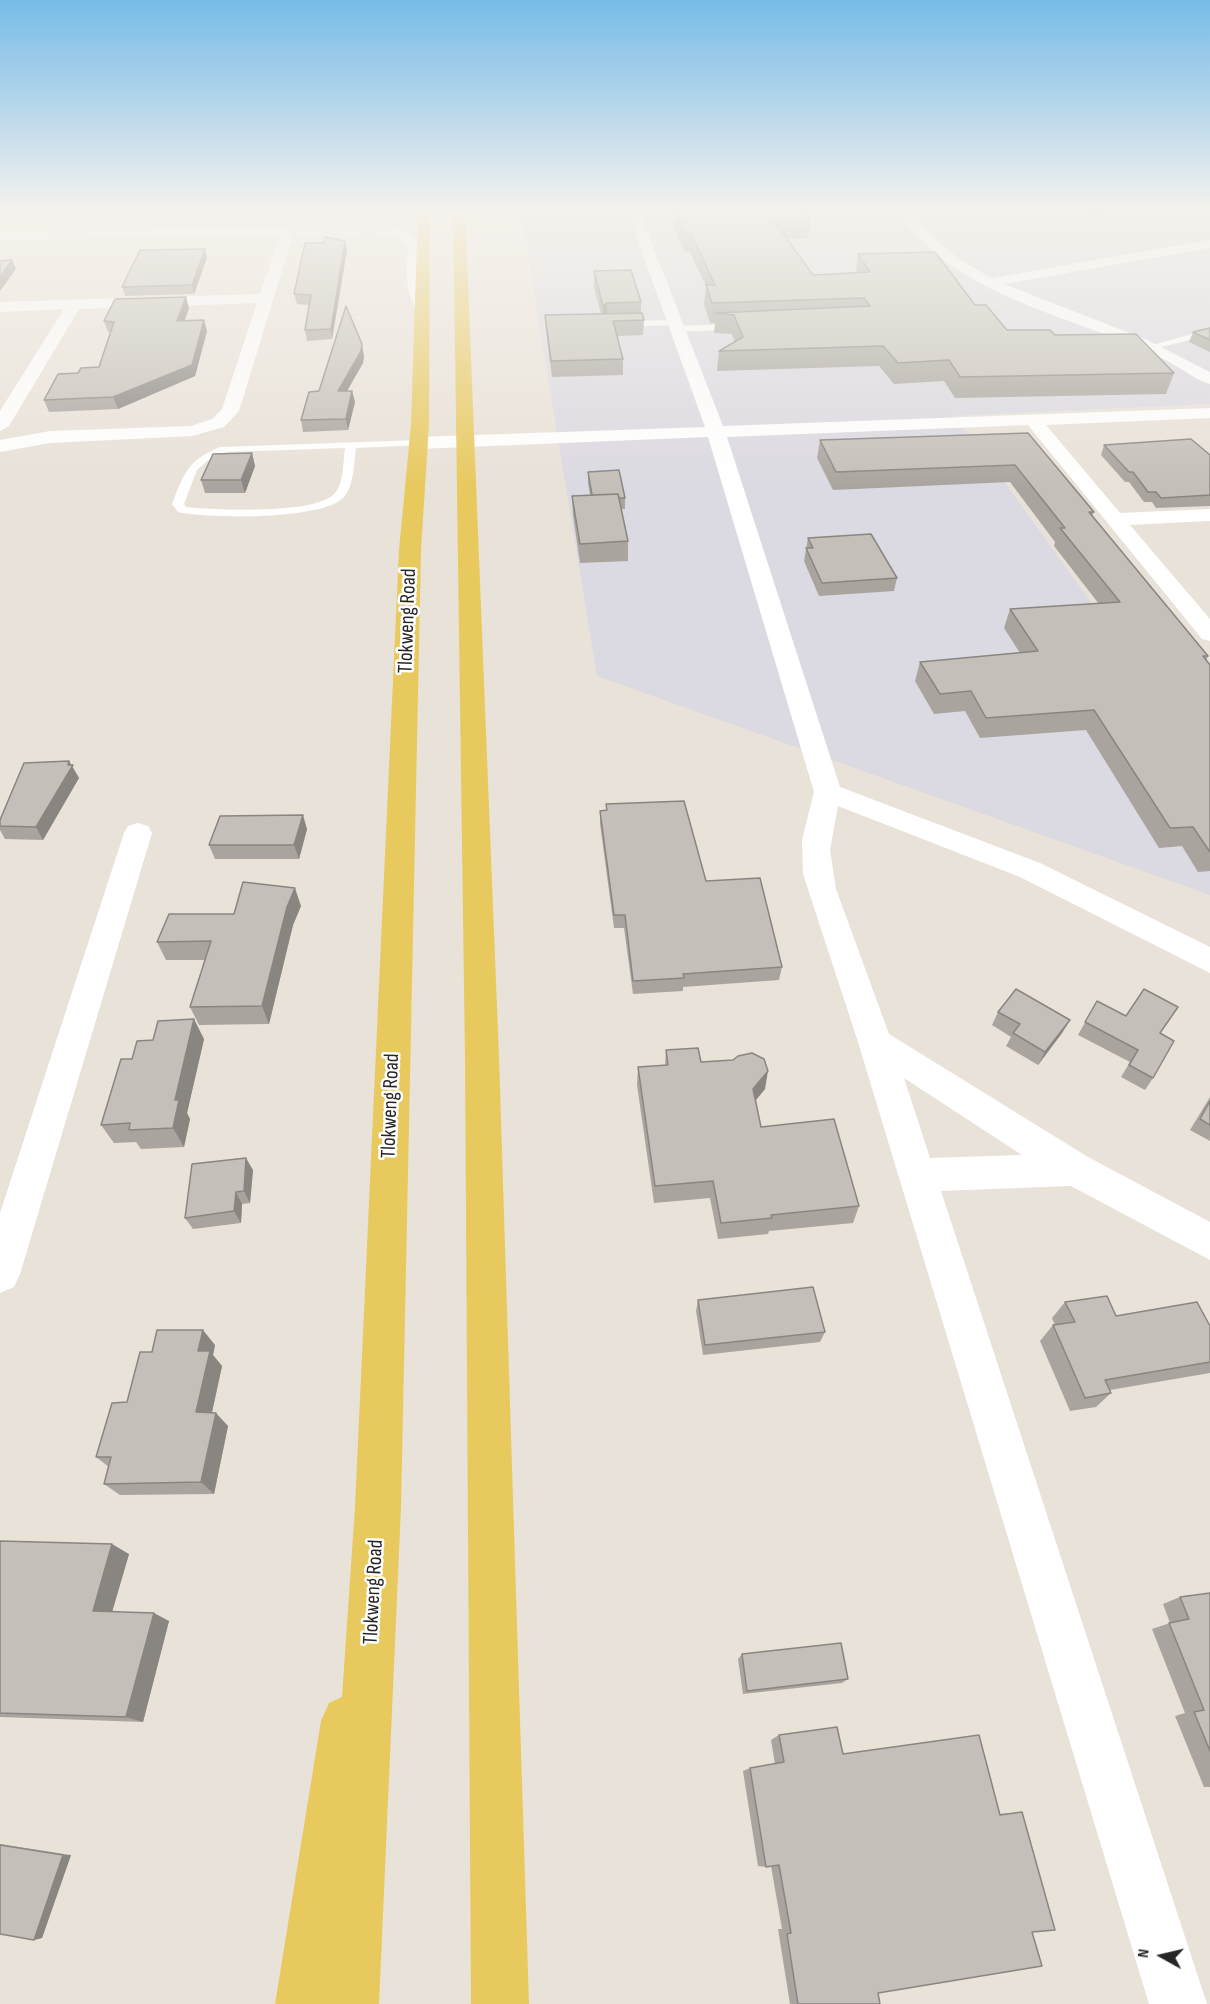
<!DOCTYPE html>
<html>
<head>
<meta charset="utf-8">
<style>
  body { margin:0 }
  #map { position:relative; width:1210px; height:2004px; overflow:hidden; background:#e9e2d8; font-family:"Sofia Sans Condensed",sans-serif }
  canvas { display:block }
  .north { position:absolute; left:1132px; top:1926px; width:60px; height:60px; -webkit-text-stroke:4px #fff; paint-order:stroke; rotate:278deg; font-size:16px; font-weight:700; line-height:24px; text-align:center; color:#262626 }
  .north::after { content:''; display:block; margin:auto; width:21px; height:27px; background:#262626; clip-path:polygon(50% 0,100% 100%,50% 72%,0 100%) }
</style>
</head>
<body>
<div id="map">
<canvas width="1210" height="2004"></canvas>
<div class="north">N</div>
</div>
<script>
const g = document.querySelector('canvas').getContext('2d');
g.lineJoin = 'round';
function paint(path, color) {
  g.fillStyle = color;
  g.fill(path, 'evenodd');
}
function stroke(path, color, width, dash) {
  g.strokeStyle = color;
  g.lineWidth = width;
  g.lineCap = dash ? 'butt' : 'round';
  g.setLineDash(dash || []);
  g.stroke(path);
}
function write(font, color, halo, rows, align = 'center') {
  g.font = font + ' "Sofia Sans Condensed",sans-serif';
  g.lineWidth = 5;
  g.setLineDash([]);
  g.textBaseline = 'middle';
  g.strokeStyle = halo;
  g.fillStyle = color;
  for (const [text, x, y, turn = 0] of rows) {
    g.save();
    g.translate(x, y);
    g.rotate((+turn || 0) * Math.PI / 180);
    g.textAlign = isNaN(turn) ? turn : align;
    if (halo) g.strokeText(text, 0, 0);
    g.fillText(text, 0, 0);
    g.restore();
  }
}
paint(new Path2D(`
  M520,208h690v196l-258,12 21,22 237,330v127l-613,-219z`), '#dbd9e1');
paint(new Path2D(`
  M674,320l3,5 -58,2 -4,-3 4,-3z
  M738,324l3,5 -64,3 -4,-3 4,-3z
  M1210,329v6l-61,15 -4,-3z
  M418,440l4,1v4l-66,3c-2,14 -2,38 -12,49 -20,23 -136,22 -166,15l-6,-8c12,-31 16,-44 48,-57zM345,448c-2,13 -1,35 -10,45 -16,21 -113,17 -140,15l-9,-1 -2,-3 13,-34 10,-9 19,-9z`), '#fff');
paint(new Path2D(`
  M626,208h12l85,218 487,-18v10l-164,7 74,88 90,-4v12l-80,4 80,94v22l-8,-2 -174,-214 -301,12 113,350 200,76 170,84v26l-190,-96 -182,-71 -8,44 6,39 53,145 199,123 122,65v38l-139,-74 -130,5 266,813h-58l-291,-962 -55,-168 -1,-34 12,-48 -106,-355 -290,12 -9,-6 9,-6 287,-10zM904,1078l118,77 -92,3z
  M898,208h13c15,30 52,55 81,70l218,-38v8l-206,36 141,55 65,33v12c-13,-3 -24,-13 -36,-19 -13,-8 -27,-14 -41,-20 -75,-31 -195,-59 -235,-137z
  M379,225l28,6 15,14v39l7,21 -3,3h-10c-12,-18 -9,-41 -8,-62l-10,-9 -19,-4 -86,2 -54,176 -15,16 -32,9 -142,7 -50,9v-12l50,-9 141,-5 21,-7 10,-10 35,-106 -178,6 -70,117 -9,5v-20l64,-102 -64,3v-10l260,-8 20,-59 -280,5v-8z
  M138,823l10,3 4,7 -132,441 -6,13 -14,6v-80l124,-380 4,-7z`), '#fff');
paint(new Path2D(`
  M418,208h12l-1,216 -8,126 -20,957 -22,497h-104l46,-283 8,-18 13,-6 13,-190 44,-957 12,-126z
  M453,208h12l34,849 30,947h-58l-6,-947z`), '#e8c95e');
paint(new Path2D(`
  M674,208l136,12 -2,18 -21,1 26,36 43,-2 2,-19 117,51 32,25 48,5 119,38 -8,21 -211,4 -11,-17 -50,3 -15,-18 -162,5 2,-20 16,-9 -3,-8 -18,-1 1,-10h-5l-6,-19 2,-18 -16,-34h-5l-12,-27z
  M1069,208h71l-50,8z
  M1195,208h15v6z
  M345,241l2,9 -15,89 -25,2 -2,-11 5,-25 -13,-1 -3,-10z
  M205,249l2,9 -13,36 -69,2 -3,-9z
  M594,271l47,31v11l3,7 -1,15 -26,1 6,23v16l-71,2 -6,-47 -1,-15 56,-1 -7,-27z
  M189,308l-5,13 23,10 -12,45 -77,33 -69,3 -5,-12 34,-27 21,-6 11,-35h-2l-4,-11z
  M1210,328v24l-21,-10 4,-10z
  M364,356l-1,7 -16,28h5l3,11 -7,28 -45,2 -2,-12 18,-29z
  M1028,433l66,79 -2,4 116,140 -2,5 4,4v206l-12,1 -16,-26 -23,2 -73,-118 -106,8 -15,-27 -31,3 -19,-33 5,-19 100,-9 -16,-25 6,-19 89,-5 -45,-58 1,-4 -45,-60 -177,8 -16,-32 3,-18z
  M1104,445l106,10v51l-54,2 -4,-6h-8l-15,-20h-4l-24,-27z
  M252,453l3,13 -10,27h-40l-4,-13z
  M588,472l37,26v11h-4l7,32v20l-48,2 -7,-48 -1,-19 18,-1 -2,-12z
  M808,538l89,40 -3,13 -75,5 -15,-35z
  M69,761l10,17 -36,62 -38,-1 -5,-9v-10z
  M606,804l100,77 76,86 -3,13 -96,7v4l-50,3 -9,-66h-10l-14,-104v-13h6z
  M307,829l-8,30h-84l-6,-14z
  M301,906l-8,19 -24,99 -70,1 -9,-18 15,-47h-39l-9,-18 77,-28z
  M1097,1001l63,32 -7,45 -8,12 -24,-13 9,-15 -52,-27z
  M998,1012l72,8 -8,13 -24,32 -32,-19 5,-9 -19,-12z
  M204,1039l-17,74 3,6 -6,28 -43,2 -5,-7 -22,1 -13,-18 31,-66z
  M666,1050l35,12 64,27 -9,11 5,27 98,79 -6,17 -84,8 -1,3 -50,5 -8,-41 -56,5 -17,-118 1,-18 27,-2z
  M1210,1097v44l-20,-11z
  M253,1170l-3,33 -8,1 -1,19 -48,6 -8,-11z
  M698,1300l127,32 -5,10 -117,13 -7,-44z
  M1065,1302l51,14 94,10v47l-100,17 1,3 -15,14 -26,4 -30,-70 13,-16h2l-3,-7z
  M215,1345l-2,10 9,11 -10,46 16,14 -14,68 -94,1 -16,-11 5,-17 -13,-10 31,-55 25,-50z
  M0,1541l129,13 -17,58 57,9 -26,101 -143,-5z
  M1210,1593v194h-6l-29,-71 10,-3 -33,-84 18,-6 -7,-19 17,-7z
  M742,1654l106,25 -6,4 -99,11 -5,-35z
  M779,1735l64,19 157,60 22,-2 10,120 -154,61 2,11h-90l-12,-75h4l-11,-63 -5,1 -8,-1 -15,-95 7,-3 25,-4 -4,-24z
  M0,1844l71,11 -29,83 -8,2 -34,-6z`), '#a9a49e');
paint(new Path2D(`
  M1092,208h48l-50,8z
  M345,241l2,9 -15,89 -1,-10z
  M205,249l2,9 -13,36 -2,-9z
  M12,260l4,9 -16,22v-14z
  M186,297l3,11 -9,25 -3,-12z
  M607,303v17l-4,2v-16z
  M204,320l3,11 -12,45 -77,33 -5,-12z
  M362,344l2,12 -1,7 -23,40 -2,-12z
  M352,391l3,11 -7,28 -2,-11z
  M252,453l3,13 -10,27 -4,-13z
  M69,761l10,17 -36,62 -7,-13z
  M303,815l4,14 -8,30 -5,-14z
  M295,888l6,18 -8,19 -24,99 -7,-18 25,-99z
  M194,1019l10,20 -17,74 3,6 -6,28 -11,-19 2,-28z
  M1070,1020l-8,13 -24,32 7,-13z
  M768,1071l-3,18 -15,18 3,-18z
  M246,1158l7,12 -3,33 -6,-12z
  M236,1192l6,12 -1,19 -7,-12z
  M203,1330l12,15 -2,10 9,11 -13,60 -13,-14 2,-61z
  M216,1413l12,13 -14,68 -13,-12z
  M112,1544l17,10 -19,65 -17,-8z
  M154,1613l15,8 -26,101 -17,-5z
  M63,1855h8l-29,83 -8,2z`), '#898681');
const building = new Path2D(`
  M674,208h128l8,12 -36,1 39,54 57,-3 -12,-18 77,-2 40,53h11l21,25h43l5,5 81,-1 38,39 -214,4 -11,-17 -51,3 -15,-17 -164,5 24,-14 -9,-22 -19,-2 155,-7 -6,-8 -152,5 -6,-18h9l-24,-51h-5z
  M325,237l20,4 -14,88 -26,1 6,-35 -17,-1 11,-51h18z
  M205,249l-13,36 -70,2 18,-37z
  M12,260l-12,17v-16z
  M631,270l10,32 -34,1 -4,3 -9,-35z
  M186,297l-9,24 27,-1 -12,45 -79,32 -69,3 14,-26 20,-1 3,-5 18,-1 15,-45 -10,-1 11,-22z
  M346,306l16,38 -1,7 -23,40h14l-6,28 -45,1 8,-28 10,-1z
  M642,313l2,7 -31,1 10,38 -72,2 -6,-46z
  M1210,328v12l-17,-8z
  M1028,433l66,79h-5l119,144h-5l7,9v187l-17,-25 -23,1 -76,-118 -108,8 -15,-27 -31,3 -20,-32 118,-11 -28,-42 110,-7 -60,-74h5l-50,-63 -179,7 -16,-32z
  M1191,439l19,16v40l-49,3 -5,-6h-8l-15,-20h-4l-25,-27z
  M252,453l-11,27h-40l12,-26z
  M619,470l6,28h-6l-1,-4 -26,1 -4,-23z
  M618,494l10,47 -48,3 -8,-48z
  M871,534l26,44 -75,5 -16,-35h7l-5,-10z
  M69,761l-1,4h5l-37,62 -36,-1v-6l24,-57z
  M684,801l22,80 54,-3 22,89 -99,7 1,4 -51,3 -8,-66h-11l-14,-104 7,-1 -1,-6z
  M303,815l-9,30h-85l11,-29z
  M243,882l52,6 -8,19 -25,99 -72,1 21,-66 -54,1 12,-28h65z
  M1016,989l54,31 -25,32 -32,-19 7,-9 -22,-12z
  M1144,989l34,18 -18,26 14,8 -21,37 -24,-13 9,-15 -53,-28 12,-21 29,15z
  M194,1019l-19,81h4l-6,28 -44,2 1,-7 -29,2 20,-66h11l5,-18 16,-1 5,-19z
  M698,1048l3,14 32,-2 5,-4 14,-3 12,6 4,12 -15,18 8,38 73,-8 25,87 -88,9 1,3 -51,5 -8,-42 -58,5 -17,-119 30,-2 -2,-15z
  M1210,1101v24l-10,-6z
  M246,1158l-2,33 -8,1 -2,19 -49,7 7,-54z
  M813,1287l12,45 -120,13 -7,-45z
  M1107,1296l9,20 81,-14 13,24v36l-105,18 6,13 -26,5 -32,-73 22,-3 -10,-20z
  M157,1330h46l-5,21h12l-14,61 20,1 -15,69 -97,2 7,-27h-15l16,-54 15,-1 13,-50h12z
  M0,1541l112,3 -19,67 61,2 -28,104 -126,-4z
  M1210,1593v158l-16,-39 10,-2 -35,-87 20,-4 -9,-22z
  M841,1643l7,36 -101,12 -5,-37z
  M837,1727l6,27 136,-19 21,80 22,-3 33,118 -23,2 10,34 -164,27 2,11h-82l-11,-70 4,-1 -12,-68 -13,2 -16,-99 34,-6 -5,-27z
  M0,1845l63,10 -29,85 -34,-6z`);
paint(building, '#c4bfb8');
stroke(building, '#898681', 1.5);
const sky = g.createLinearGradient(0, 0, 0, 489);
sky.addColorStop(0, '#77bbe8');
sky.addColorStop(0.43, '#f5f2ed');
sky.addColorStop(1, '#f5f2ed00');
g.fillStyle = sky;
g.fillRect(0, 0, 1210, 489);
write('21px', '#262626', '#fff', [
  ["Tlokweng Road",408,621,-88],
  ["Tlokweng Road",391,1106,-88],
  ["Tlokweng Road",374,1592,-87]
]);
</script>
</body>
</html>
